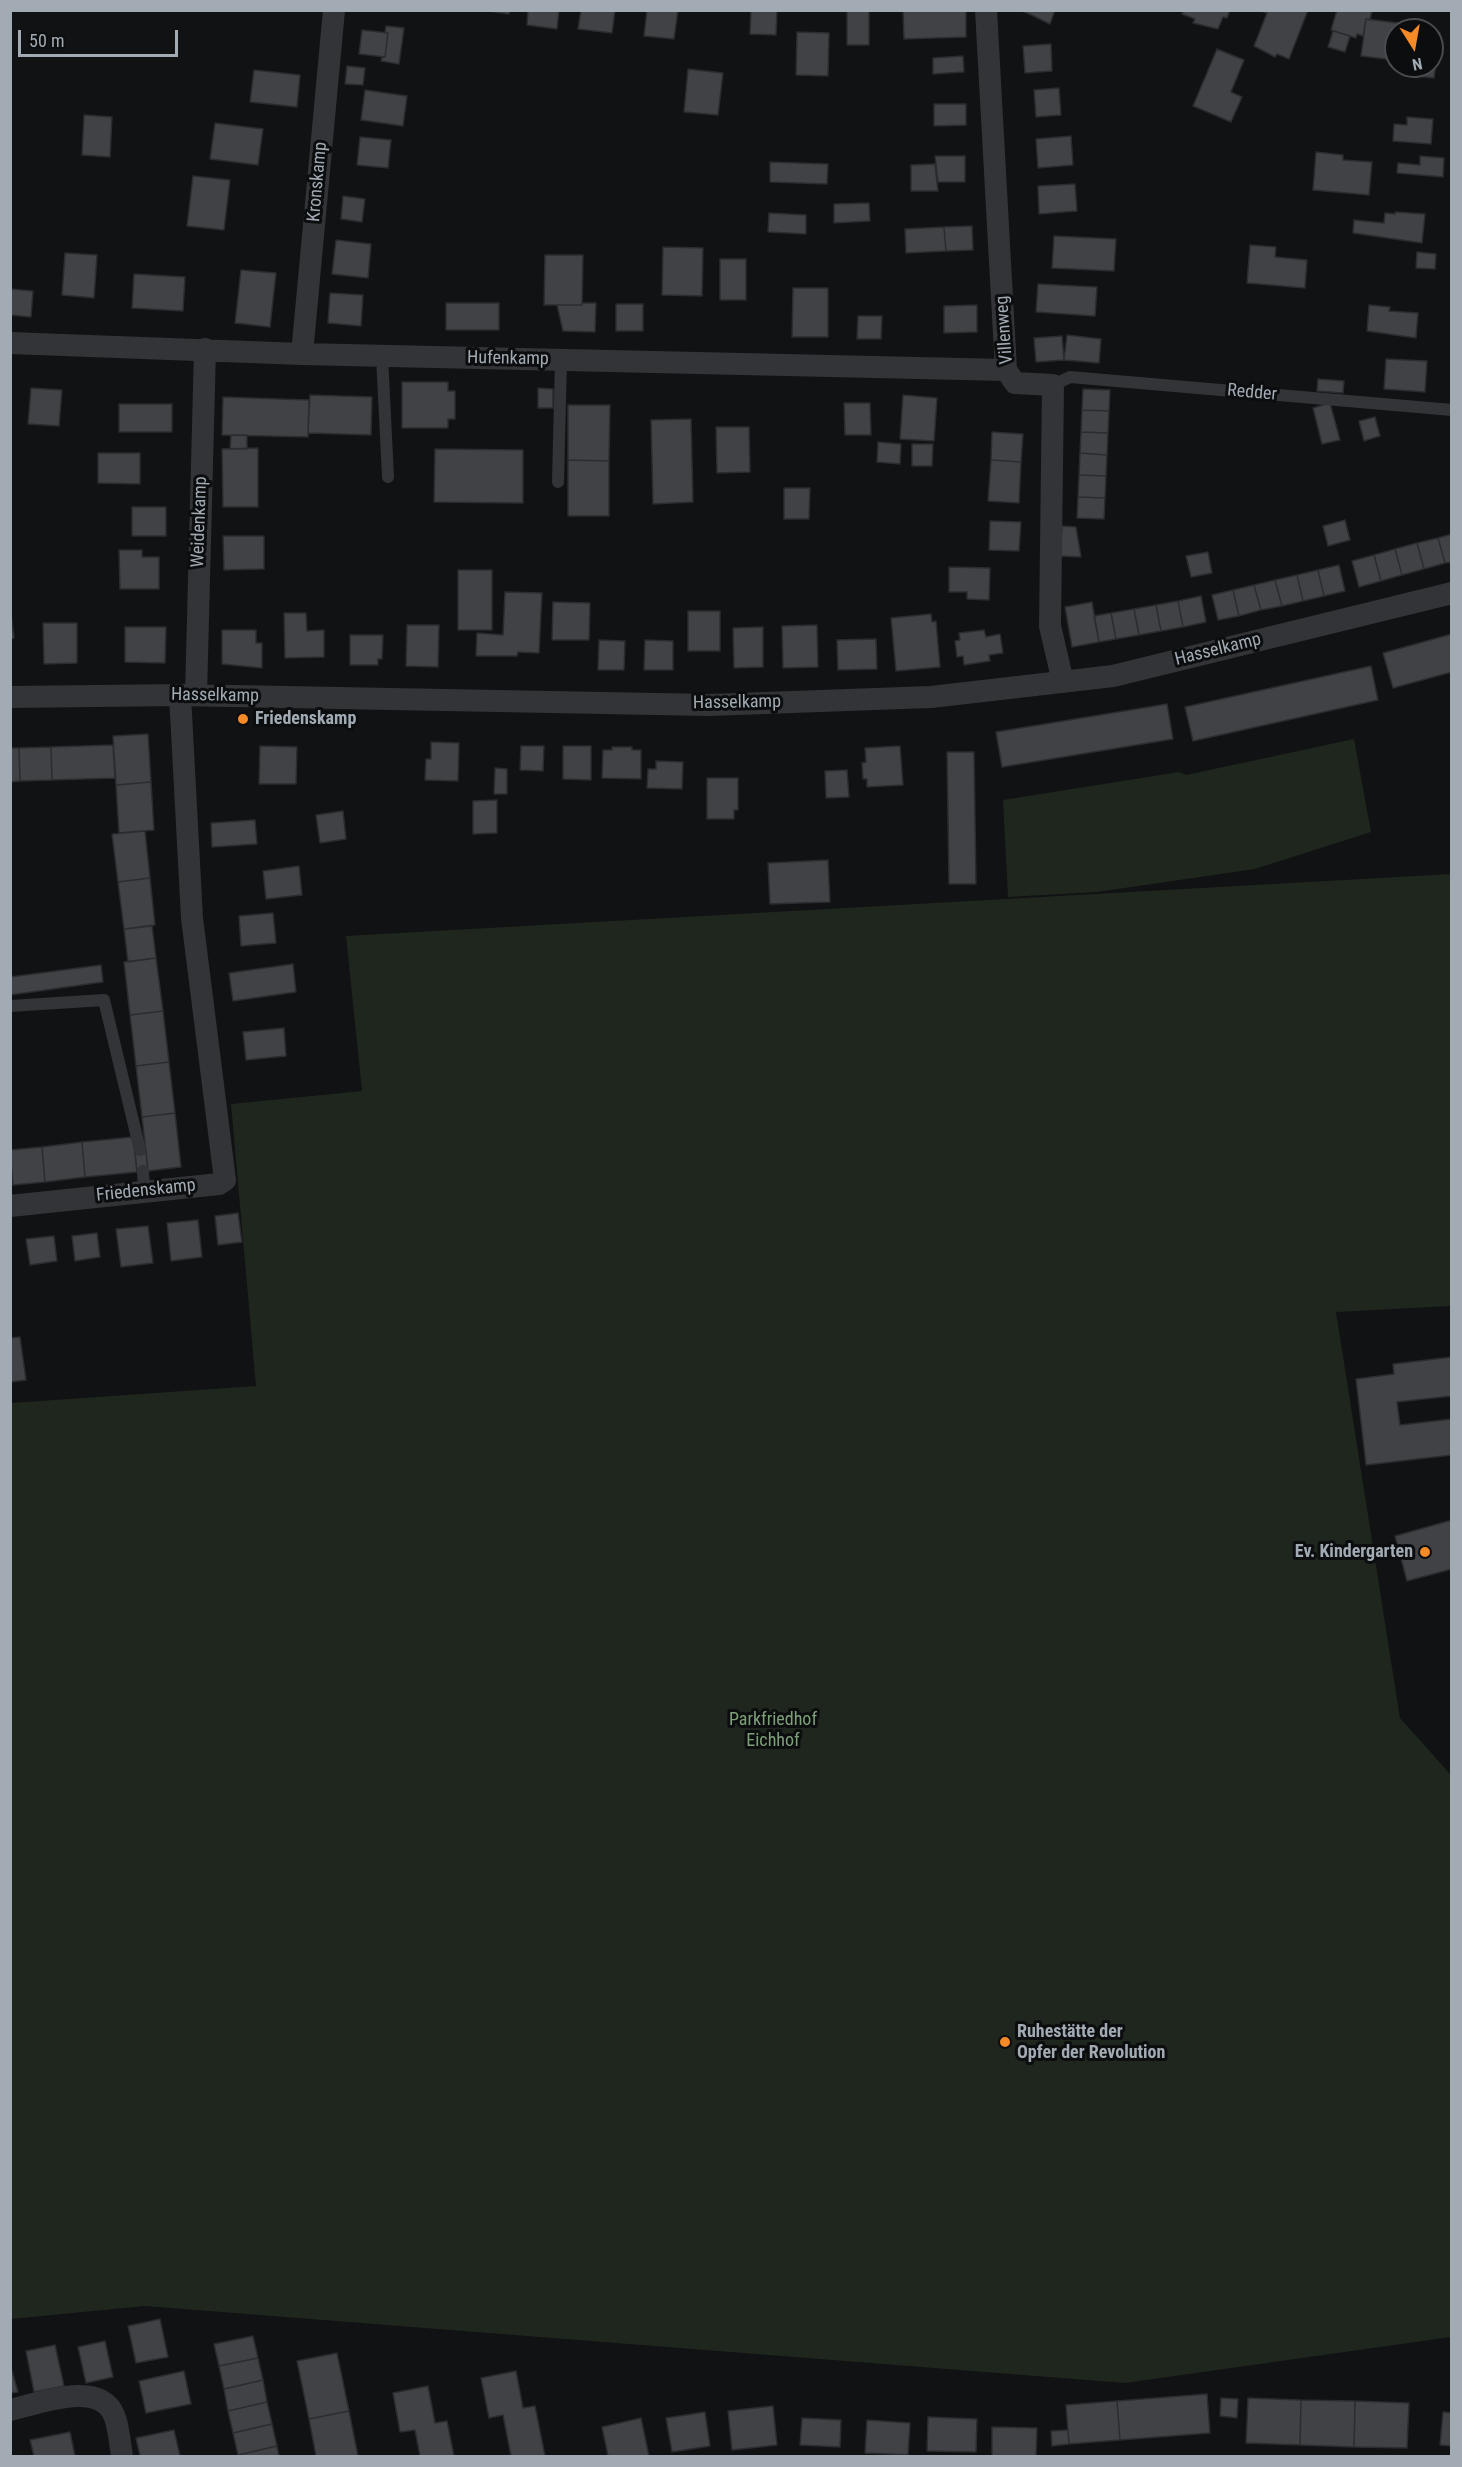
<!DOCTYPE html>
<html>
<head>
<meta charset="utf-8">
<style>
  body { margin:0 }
  #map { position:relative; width:1462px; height:2467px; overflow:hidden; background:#111213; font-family:"Roboto Condensed",sans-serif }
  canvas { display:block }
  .frame { position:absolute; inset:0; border:12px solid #a2abb4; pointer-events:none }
  .north { position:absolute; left:1384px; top:18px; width:60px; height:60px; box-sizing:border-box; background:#0c0d0e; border:2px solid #484c50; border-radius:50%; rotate:169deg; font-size:16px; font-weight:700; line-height:24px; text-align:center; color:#a2abb4 }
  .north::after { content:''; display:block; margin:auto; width:21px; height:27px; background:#f58a27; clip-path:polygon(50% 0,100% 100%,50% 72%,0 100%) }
  .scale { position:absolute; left:18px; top:30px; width:160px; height:27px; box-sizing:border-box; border:3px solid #a2abb4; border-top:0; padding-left:8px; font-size:18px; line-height:21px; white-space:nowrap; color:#a2abb4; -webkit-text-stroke:4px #0c0d0e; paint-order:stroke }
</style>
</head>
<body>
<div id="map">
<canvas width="1462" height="2467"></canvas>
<div class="frame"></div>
<div class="north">N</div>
<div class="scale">50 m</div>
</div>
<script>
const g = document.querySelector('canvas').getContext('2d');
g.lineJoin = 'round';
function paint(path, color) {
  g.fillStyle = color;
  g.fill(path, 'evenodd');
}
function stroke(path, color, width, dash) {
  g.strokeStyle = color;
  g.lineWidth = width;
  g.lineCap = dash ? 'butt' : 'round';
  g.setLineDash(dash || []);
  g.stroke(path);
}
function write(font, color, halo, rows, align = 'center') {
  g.font = font + ' "Roboto Condensed",sans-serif';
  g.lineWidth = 6;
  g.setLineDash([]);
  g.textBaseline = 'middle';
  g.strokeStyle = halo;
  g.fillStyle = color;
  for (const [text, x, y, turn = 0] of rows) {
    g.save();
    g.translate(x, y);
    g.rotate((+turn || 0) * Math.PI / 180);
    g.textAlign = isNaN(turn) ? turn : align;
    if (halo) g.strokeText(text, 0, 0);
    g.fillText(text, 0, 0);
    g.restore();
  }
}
paint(new Path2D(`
  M1354,739l17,93 -116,37 -158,23 -89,5 -5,-97 176,-28 7,3z
  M1451,874v432l-115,6 64,406 51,57v562l-326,46 -980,-77 -134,13v-916l245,-17 -25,-282 131,-13 -16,-155z`), '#1e261e');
const building = new Path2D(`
  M483,10h27l-1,4z
  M528,10h31l-2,19 -30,-4z
  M581,10h34l-3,23 -34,-4z
  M647,10h31l-4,29 -30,-3z
  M751,10h26l-1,25 -26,-1z
  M847,10h22v35h-22z
  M903,10h63v27l-62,2z
  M1021,10h34l-5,14z
  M1184,10h46l-3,8 -4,-1 -5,12 -25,-6 2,-4 -13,-5z
  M1259,10h49l-19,49 -12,-5 -2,3 -21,-11 13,-33z
  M1337,10h35l-2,10 -4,-1 -3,17 -6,-2 -1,4 -25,-8z
  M1366,19l32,4 -4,37 -33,-4z
  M386,26l18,2 -5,36 -18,-3 1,-4h3l3,-24h-3z
  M362,30l26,3 -3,24 -26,-3z
  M1333,31l17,5 -5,16 -17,-5z
  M797,32l32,1 -1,43 -32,-1z
  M1432,32l8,1 -6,45 -28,-3 1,-9h25z
  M1051,44l1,27 -27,2 -2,-27z
  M1217,49l27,11 -13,32 11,5 -11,25 -38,-16z
  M963,56l1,16 -31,2v-16z
  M347,66l18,2 -2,17 -18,-1z
  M688,69l35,4 -5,42 -34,-3z
  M254,70l46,5 -3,32 -47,-5z
  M1059,88l2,27 -25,2 -2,-27z
  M365,90l42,6 -4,30 -42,-6z
  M934,104h32v21l-32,1z
  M84,115l28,2 -2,40 -28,-2z
  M1407,117l26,2 -2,25 -38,-3 1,-17 13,1z
  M215,123l48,6 -5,36 -48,-6z
  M1071,136l2,29 -35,3 -2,-29z
  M360,137l31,3 -3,28 -31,-3z
  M1316,152l27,3v5l29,2 -3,33 -56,-5z
  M935,156h30v26h-27z
  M1420,156l24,2 -1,19 -46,-4 1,-10 22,2z
  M770,162l58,2 -1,20 -57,-2z
  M935,164l3,27h-27v-26z
  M193,176l37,4 -6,50 -37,-4z
  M1075,184l2,27 -38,3 -1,-28z
  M343,196l22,3 -3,23 -21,-3z
  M869,203l1,18 -36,2v-19z
  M1395,212l30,2 -3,29 -69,-10 1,-13 30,3 1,-10 10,1z
  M769,213l37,2v19l-38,-2z
  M972,226l1,24 -27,1 -2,-24z
  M944,227l2,24 -40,2 -1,-24z
  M1054,236l62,3 -2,32 -62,-3z
  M336,240l35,4 -3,34 -36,-4z
  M1250,245l26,2 -1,10 32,3 -2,28 -58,-5z
  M663,247l40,1 -1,48 -40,-1z
  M1417,252l19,2 -1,15 -19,-1z
  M65,253l32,2 -3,43 -32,-3z
  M545,255h38l-1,50h-38z
  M720,259h26v41h-26z
  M241,270l35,3 -6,54 -35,-4z
  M134,274l51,3 -2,34 -51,-3z
  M1038,284l59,3 -2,29 -59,-4z
  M793,288h35v49h-36z
  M10,289l23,2 -2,26 -21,-2z
  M330,293l33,2 -2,31 -33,-3z
  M446,303h53v27h-53z
  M582,303h14l-1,29 -32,-1 -6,-26h25z
  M616,304h27v27h-27z
  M977,305v27l-33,1v-27z
  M1369,305l21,2 -1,4 29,2 -2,25 -49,-7z
  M858,316h24l-1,23h-24z
  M1067,335l34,4 -2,24 -35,-3z
  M1062,336l2,24 -28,2 -2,-24z
  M1386,359l41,2 -2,31 -41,-3z
  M1318,379l26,2 -1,12 -26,-2z
  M402,382h46v9h7v28h-7v9h-46z
  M31,388l31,2 -3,36 -31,-2z
  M538,388l15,1v19h-15z
  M1083,389l27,1 -1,21 -27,-1z
  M310,395l62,2 -1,38 -63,-2z
  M903,395l34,3 -3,43 -34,-2z
  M223,397l86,3 -1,37 -86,-2z
  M844,403h26l1,32h-26z
  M1330,403l10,37 -18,4 -9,-36z
  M119,404h53v28h-53z
  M568,405h42l-1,56 -41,-1z
  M1082,410l27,1 -1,22 -27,-1z
  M1375,417l5,19 -16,5 -5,-20z
  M691,419l2,83 -40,2 -2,-84z
  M716,427h33l1,45 -33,1z
  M992,432l31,2 -2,28 -30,-2z
  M1081,432l27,1 -1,22 -27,-2z
  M231,435h16v14h-17z
  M878,442l23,2 -1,20 -23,-2z
  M912,444h21l-1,22h-20z
  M258,448v59h-35l-1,-58z
  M435,449l88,1v53l-89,-1z
  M98,453h42v31l-42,-1z
  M1080,453l27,2 -1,21 -27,-1z
  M568,460l41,1v55h-41z
  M991,460l30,2 -2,41 -31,-2z
  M1079,475l27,1 -1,22 -27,-1z
  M784,488h26l-1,31h-25z
  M1078,497l27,1 -1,21 -27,-1z
  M132,507h34v29h-34z
  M1345,520l5,20 -22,6 -5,-20z
  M990,521l31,1 -2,29 -30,-1z
  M1062,526l14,1 5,30 -21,-1z
  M1452,534v28l-7,1 -7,-25z
  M223,536h41v33l-40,1z
  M1438,538l7,25 -21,6 -7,-26z
  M1417,543l7,26 -22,6 -7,-26z
  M1395,549l7,26 -21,6 -7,-26z
  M119,550h23v7h17v32h-39z
  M1208,552l4,21 -21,4 -5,-21z
  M1374,555l7,26 -22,6 -7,-26z
  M1339,565l6,26 -21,5 -6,-26z
  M949,567l41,1 -1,32 -22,-1v-7h-18z
  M458,570h34v60h-34z
  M1318,570l6,26 -21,5 -6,-26z
  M1297,575l6,26 -21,5 -7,-26z
  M1275,580l7,26 -21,4 -7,-25z
  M1254,585l7,25 -22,6 -6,-26z
  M1233,590l6,26 -21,4 -6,-25z
  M505,592l37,1 -3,60 -21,-1 -1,4h-41l1,-23 26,2z
  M1201,596l5,26 -23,5 -5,-26z
  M1178,601l5,26 -22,4 -5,-26z
  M553,602l37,1 -1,37h-37z
  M1092,602l7,40 -27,5 -7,-40z
  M1156,605l5,26 -22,4 -5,-26z
  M10,607l4,31 -4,1z
  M1134,609l5,26 -23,4 -5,-26z
  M688,611h32v40h-32z
  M284,613h22l1,18 17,-1v27l-39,1z
  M1111,613l5,26 -17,3 -5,-26z
  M931,614l1,8 4,-1 4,46 -44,4 -5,-53z
  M43,623h34v40l-33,1z
  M407,625h32l-1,42 -32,-1z
  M817,625l1,42 -35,1 -1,-42z
  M125,627h41l-1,36 -40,-1z
  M763,627v40l-29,1 -1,-40z
  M222,630h34v13h6v25l-40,-4z
  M984,630l2,7 14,-3 3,19 -14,2 1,6 -26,4 -1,-9 -6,1 -2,-16 5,-1 -1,-7z
  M1452,634v38l-59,16 -10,-35z
  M350,635h33l-1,24h-4v6h-28z
  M876,639l1,30 -39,1 -1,-30z
  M599,640l26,1 -1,29h-26z
  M645,640l28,1v29h-29z
  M1371,666l7,34 -185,41 -8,-34z
  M1167,704l6,35 -171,28 -6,-35z
  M148,734l3,48 -35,3 -3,-49z
  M431,742l28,1 -1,38 -33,-1 1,-21h5z
  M113,745l2,33 -63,2 -1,-33z
  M260,746l37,1 -1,37h-37z
  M521,746h23l-1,25 -23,-1z
  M563,746h28v34l-28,-1z
  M900,746l3,39 -36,2v-8h-4l-1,-16 4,-1 -1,-14z
  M51,747l1,33 -32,1 -1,-33z
  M612,747h20v3h9v29l-39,-1 1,-28h9z
  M10,748h9l1,33 -10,1z
  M947,752h27l2,132h-27z
  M656,761l27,1 -1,27 -35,-1 1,-19h8z
  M495,768l12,1v25h-13z
  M847,770l2,27 -23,1 -1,-27z
  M707,778h31v32h-4v9h-27z
  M151,782l3,48 -35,3 -3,-48z
  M497,800v33l-24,1v-33z
  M343,811l3,28 -26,4 -4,-28z
  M255,820l2,24 -45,3 -1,-24z
  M145,831l5,47 -32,4 -6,-48z
  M828,860l2,42 -60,2 -2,-41z
  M299,866l3,29 -36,4 -3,-28z
  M150,878l5,47 -31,4 -6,-47z
  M273,913l3,30 -35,3 -2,-30z
  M152,926l4,32 -28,4 -4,-33z
  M156,958l7,53 -33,4 -6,-53z
  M293,964l3,28 -63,9 -4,-28z
  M101,965l2,17 -93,13v-18z
  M163,1011l6,51 -33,4 -6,-51z
  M284,1028l2,28 -40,4 -3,-28z
  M169,1062l6,51 -33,4 -6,-51z
  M175,1113l6,54 -33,4 -6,-54z
  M133,1137l4,35 -52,5 -3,-35z
  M82,1142l3,35 -40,5 -3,-35z
  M42,1147l3,35 -32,3 -3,-35z
  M146,1150l2,21 -11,1 -2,-21z
  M10,1157l3,28h-3z
  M238,1213l4,29 -24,3 -3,-29z
  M198,1220l4,37 -31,4 -4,-38z
  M148,1226l5,37 -32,4 -5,-38z
  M97,1233l3,24 -25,4 -3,-25z
  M54,1236l3,25 -27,4 -4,-26z
  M20,1337l6,43 -16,2v-44z
  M1452,1357v39l-55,6 3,23 52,-6v36l-86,10 -10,-86 38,-5 -1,-10z
  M1452,1520v49l-45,12 -12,-45z
  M160,2319l8,38 -32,6 -8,-37z
  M253,2336l5,22 -39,8 -5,-22z
  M105,2341l8,36 -27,6 -8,-36z
  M55,2345l9,41 -30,6 -8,-41z
  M337,2353l12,58 -40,8 -12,-58z
  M258,2358l5,22 -39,9 -5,-23z
  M10,2364l8,28 -8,1z
  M184,2371l7,33 -45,9 -7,-32z
  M516,2371l7,37 12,-2 10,50h-34l-8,-41 -14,3 -8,-40z
  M263,2380l4,22 -39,9 -4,-22z
  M428,2386l7,37 12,-2 7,35h-34l-5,-26 -15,2 -7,-39z
  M1207,2394l3,39 -90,7 -3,-39z
  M1221,2398l17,1 -1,19 -17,-2z
  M1248,2398l53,2 -1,45 -54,-2z
  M1301,2400l54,1 -1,46 -54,-2z
  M1117,2401l3,39 -51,4 -3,-39z
  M1355,2401l54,2 -2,45 -53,-1z
  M267,2402l5,22 -39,9 -5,-22z
  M773,2406l4,39 -45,5 -4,-39z
  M349,2411l9,45h-42l-7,-37z
  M705,2412l5,34 -38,6 -6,-34z
  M1443,2412l9,1v33l-12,-1z
  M928,2417l49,2 -1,33 -49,-1z
  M641,2418l8,38h-41l-6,-29z
  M802,2418l39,2 -1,27 -40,-2z
  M867,2420l43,3 -2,32 -43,-2z
  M272,2424l5,22 -39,9 -5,-22z
  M992,2427l45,1 -1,28h-44z
  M174,2430l6,26h-40l-4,-18z
  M1068,2430l1,14 -17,2 -1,-15z
  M70,2432l5,24h-41l-4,-16z
  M277,2446l2,10h-41v-1z`);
paint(building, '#404246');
stroke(building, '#2b2c2f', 1.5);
stroke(new Path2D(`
  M382,356l6,121
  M1053,385l17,-8 382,33
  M558,482l3,-122
  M10,1006l94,-6 36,150
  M143,1171l1,20`), '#323438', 12);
stroke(new Path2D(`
  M986,10l20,360 9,13 38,2 -3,241 13,56
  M10,343l292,11 704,16
  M302,354l32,-344
  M196,695l9,-346
  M10,697l170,-2 529,10 222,-8 182,-21 339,-83
  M10,1206l209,-22 6,-4 -33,-262 -12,-223
  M10,2410c28,-6 89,-31 104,5 5,12 6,29 8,41`), '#323438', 22);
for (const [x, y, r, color] of [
  [243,719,6,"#f58a27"],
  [1425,1552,6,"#f58a27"],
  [1005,2042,6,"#f58a27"]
]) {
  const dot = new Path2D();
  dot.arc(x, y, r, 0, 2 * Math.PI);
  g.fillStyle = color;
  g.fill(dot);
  stroke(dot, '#0c0d0e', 2);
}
write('18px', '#a2abb4', '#0c0d0e', [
  ["Kronskamp",318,182,-85],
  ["Villenweg",1005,330,-94],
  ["Hufenkamp",508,359,1],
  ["Redder",1252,393,5],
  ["Weidenkamp",200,522,-88],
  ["Hasselkamp",1218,650,-14],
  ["Hasselkamp",215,696,1],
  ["Hasselkamp",737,703,-1],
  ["Friedenskamp",146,1191,-6]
]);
write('bold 18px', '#a2abb4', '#0c0d0e', [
  ["Friedenskamp",255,719],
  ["Ev. Kindergarten",1413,1552,"right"],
  ["Ruhestätte der",1017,2032],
  ["Opfer der Revolution",1017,2053]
], 'left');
write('18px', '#7da079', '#0c0d0e', [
  ["Parkfriedhof",773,1720],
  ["Eichhof",773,1741]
]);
</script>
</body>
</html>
